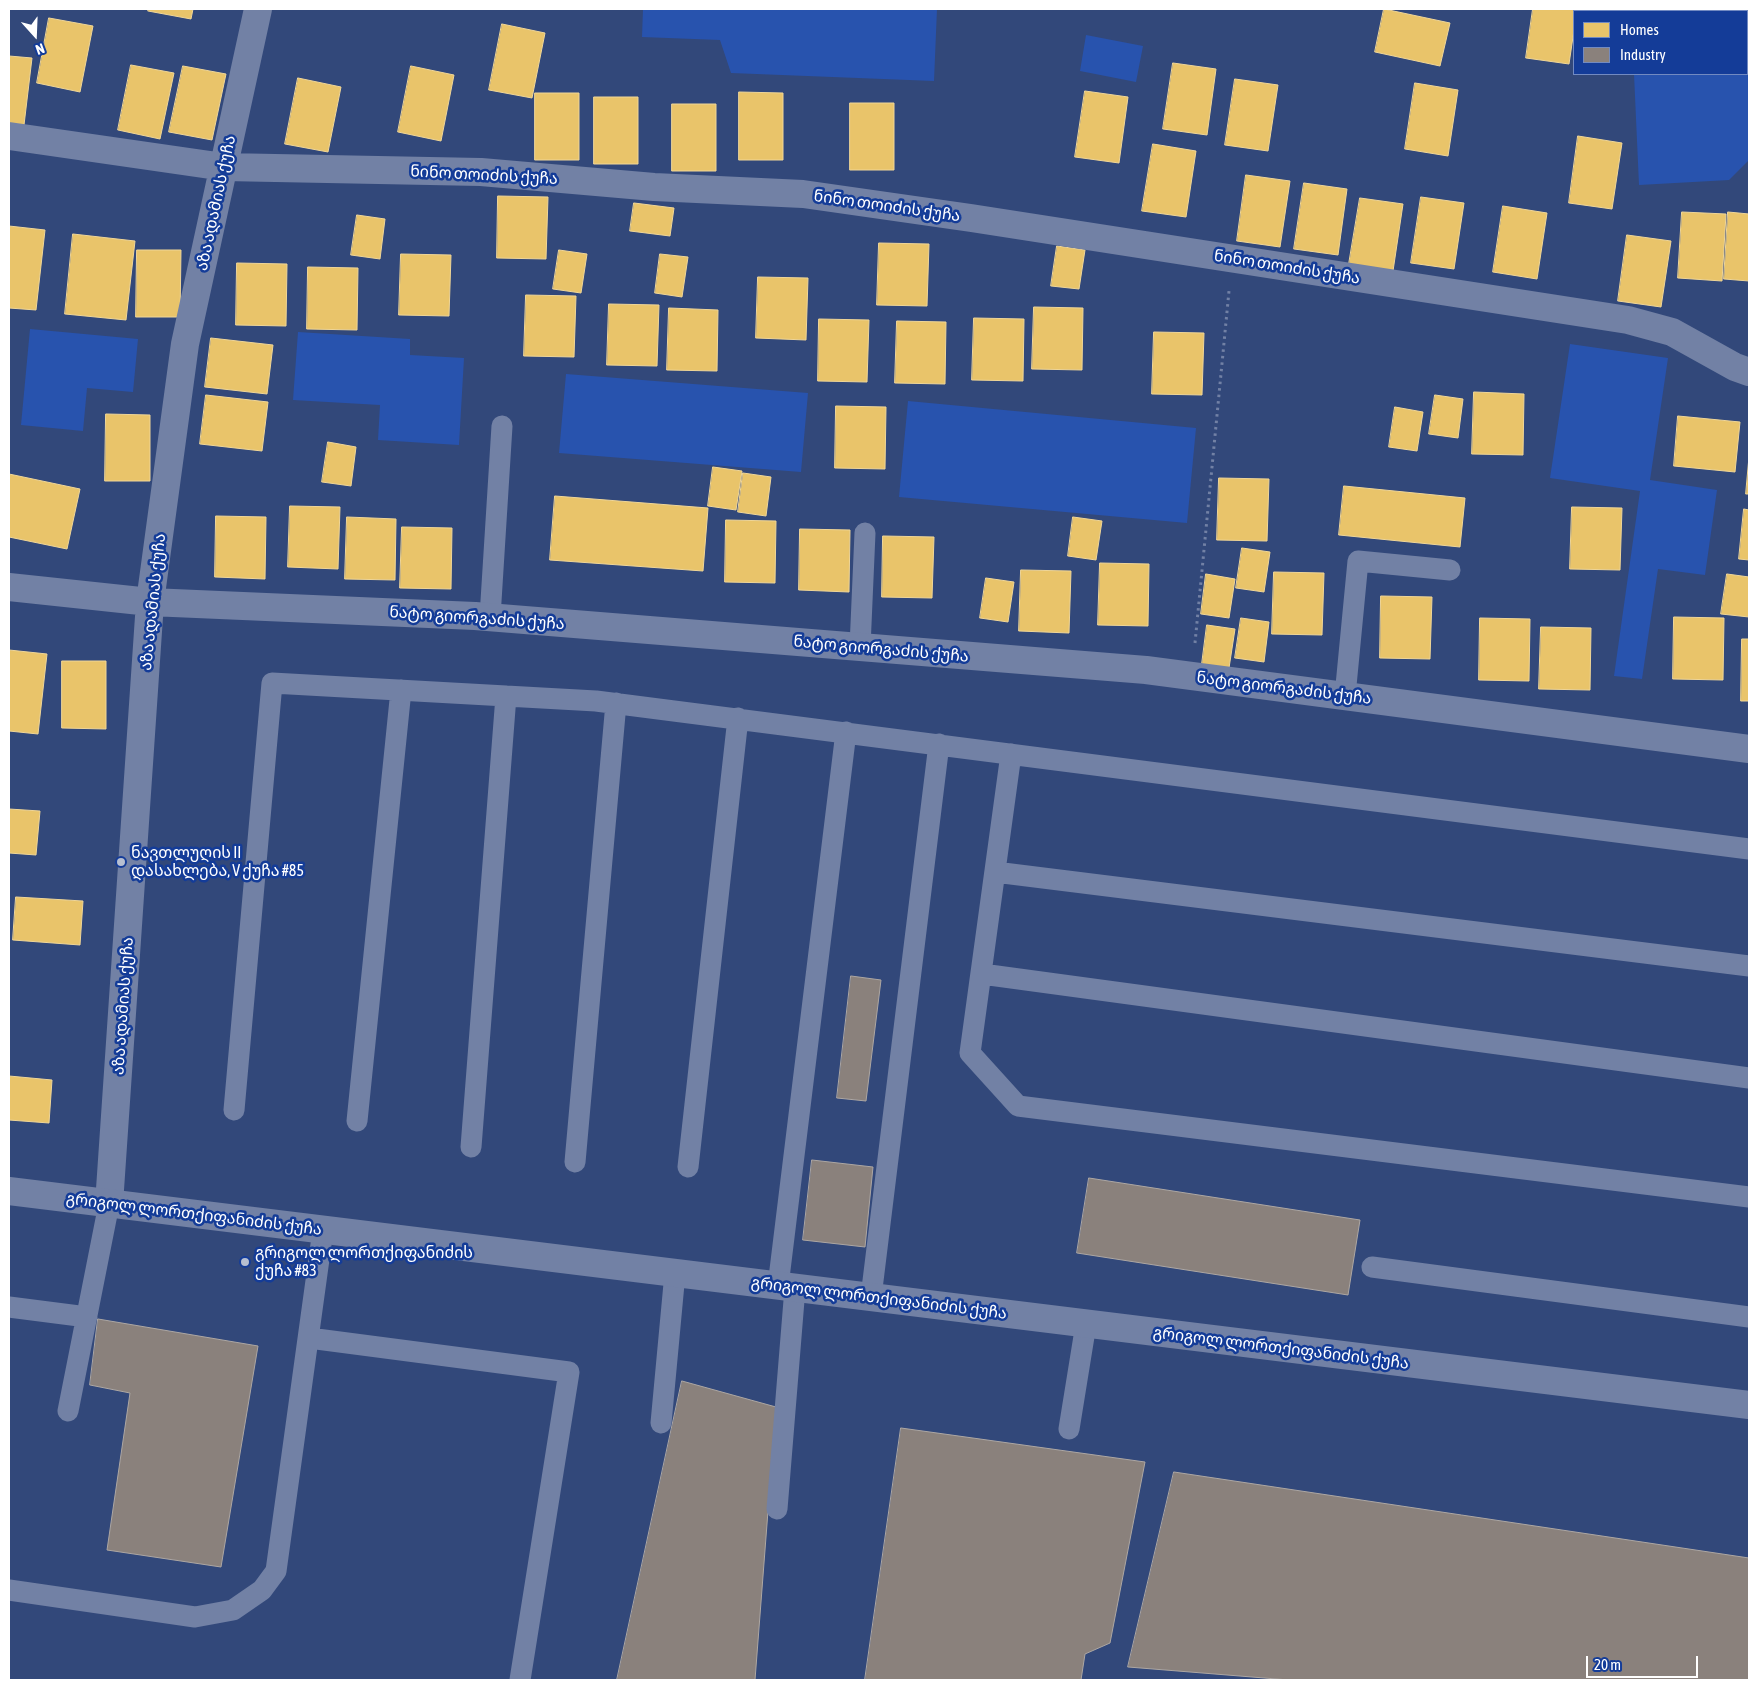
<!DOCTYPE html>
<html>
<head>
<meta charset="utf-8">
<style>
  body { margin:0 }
  #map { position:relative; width:1758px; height:1689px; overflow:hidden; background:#32487a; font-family:"Asap Condensed",sans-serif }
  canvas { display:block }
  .frame { position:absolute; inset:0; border:10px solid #fff; pointer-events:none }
  .legend { position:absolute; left:1573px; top:10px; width:175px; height:65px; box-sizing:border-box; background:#143c98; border:1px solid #728ac1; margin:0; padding:6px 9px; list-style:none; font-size:15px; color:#fff }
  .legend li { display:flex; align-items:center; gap:10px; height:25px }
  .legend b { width:25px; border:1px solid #728ac1 }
  .north { position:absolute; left:10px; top:10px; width:50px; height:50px; -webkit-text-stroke:4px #143c98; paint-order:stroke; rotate:160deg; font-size:14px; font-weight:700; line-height:20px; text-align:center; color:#fff }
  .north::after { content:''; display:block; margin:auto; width:18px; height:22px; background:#fff; clip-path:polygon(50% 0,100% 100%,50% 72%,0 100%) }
  .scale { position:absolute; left:1586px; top:1656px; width:112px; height:22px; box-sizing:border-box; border:2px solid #fff; border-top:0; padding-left:6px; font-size:15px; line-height:18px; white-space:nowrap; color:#fff; -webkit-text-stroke:4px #143c98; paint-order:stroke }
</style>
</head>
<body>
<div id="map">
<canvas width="1758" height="1689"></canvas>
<div class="frame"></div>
<ul class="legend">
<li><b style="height:14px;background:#e9c46a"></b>Homes</li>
<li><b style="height:14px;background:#8a817c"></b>Industry</li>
</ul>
<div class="north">N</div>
<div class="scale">20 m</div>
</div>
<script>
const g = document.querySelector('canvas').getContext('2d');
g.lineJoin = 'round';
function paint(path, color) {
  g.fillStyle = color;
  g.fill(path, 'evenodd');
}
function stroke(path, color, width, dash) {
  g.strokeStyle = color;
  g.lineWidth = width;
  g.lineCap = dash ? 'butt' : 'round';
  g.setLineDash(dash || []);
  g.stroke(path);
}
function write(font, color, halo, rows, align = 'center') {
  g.font = font + ' "Asap Condensed","Noto Sans Georgian",sans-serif';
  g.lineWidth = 5;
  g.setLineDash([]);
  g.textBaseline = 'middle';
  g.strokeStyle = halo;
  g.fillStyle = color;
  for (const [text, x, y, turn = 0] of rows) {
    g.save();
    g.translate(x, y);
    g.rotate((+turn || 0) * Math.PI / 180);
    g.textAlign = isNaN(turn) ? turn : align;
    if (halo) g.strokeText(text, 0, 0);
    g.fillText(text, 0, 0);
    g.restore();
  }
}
paint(new Path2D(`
  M643,9h294l-3,72 -203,-8 -11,-33 -78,-3z
  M1648,9h101v151l-20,20 -90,5 -5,-111h113v-63h-116v-2z
  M1086,35l57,11 -7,36 -56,-11z
  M30,329l108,10 -5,53 -46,-4 -4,43 -62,-6z
  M298,332l112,7v16l54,3 -5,87 -81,-5 2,-35 -87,-5z
  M1570,344l98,14 -18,122 67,10 -12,85 -47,-6 -16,110 -28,-3 26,-185 -90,-13z
  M566,374l242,19 -7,79 -242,-19z
  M908,401l288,27 -9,95 -288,-26z`), '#2853ae');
const homes = new Path2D(`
  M149,9h44l-2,10 -43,-8z
  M1384,9l66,14 -10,43 -65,-14z
  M1533,9h44v2h-3v19l-5,34 -43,-6z
  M49,18l44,8 -13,66 -43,-9z
  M502,24l43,9 -13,65 -43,-8z
  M9,56l23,2 -8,67 -15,-2z
  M1173,63l43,6 -9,66 -44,-6z
  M131,65l43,8 -14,66 -42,-9z
  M183,66l43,8 -14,66 -43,-8z
  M411,66l43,9 -13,66 -43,-9z
  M298,78l43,9 -13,65 -43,-8z
  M1235,79l43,6 -10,66 -43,-6z
  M1415,83l43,7 -10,66 -43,-7z
  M1085,91l43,6 -9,66 -44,-6z
  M739,92l44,1v67h-44z
  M535,93h44v67h-44z
  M594,97h44v67h-44z
  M850,103h44v67h-44z
  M672,104h44v67h-44z
  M1578,136l44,7 -10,66 -43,-6z
  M1153,144l43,7 -10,66 -44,-6z
  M1246,175l44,6 -10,66 -43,-6z
  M1304,183l43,6 -9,66 -44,-6z
  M498,196l50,1 -2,62 -49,-1z
  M1421,197l43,6 -10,66 -43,-6z
  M1360,198l43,6 -10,67 -44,-7z
  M634,203l40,5 -4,28 -40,-5z
  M1503,206l44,7 -10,66 -44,-7z
  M1682,212l44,2 -4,67 -44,-3z
  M1728,212l21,2v67l-25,-2z
  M357,215l28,4 -5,40 -29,-4z
  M9,226l36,4 -9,80 -27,-2z
  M73,234l62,7 -9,79 -61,-6z
  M1627,235l44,6 -10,66 -43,-6z
  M879,243l50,1 -2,62 -50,-1z
  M1057,246l28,4 -6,39 -28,-3z
  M137,250h44l-1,67h-44z
  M559,250l28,4 -6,39 -28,-4z
  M401,254l50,1 -2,61 -50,-1z
  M660,254l28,3 -6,40 -27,-4z
  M237,263l50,1 -1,62 -50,-1z
  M308,267l50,1 -1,62 -50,-1z
  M758,277l50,1 -2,62 -50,-2z
  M526,295l50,1 -2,61 -50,-1z
  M609,304l50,1 -2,61 -50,-1z
  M1034,307l49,1 -1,62 -50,-1z
  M669,308l49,2 -1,61 -50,-1z
  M974,318l50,1 -1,62 -51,-1z
  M819,319l50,1 -2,62 -49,-1z
  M897,321l49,1 -1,62 -50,-1z
  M1154,332l50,1 -2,62 -50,-1z
  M211,338l62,7 -6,49 -62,-7z
  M1474,392l50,2 -1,61 -51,-1z
  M206,395l62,7 -6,49 -62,-7z
  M1435,395l28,4 -5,39 -29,-4z
  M836,406l50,1 -1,62 -50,-1z
  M1395,407l28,5 -6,39 -28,-4z
  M106,414l44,1v66h-45z
  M1678,416l62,6 -5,50 -61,-6z
  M328,442l28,5 -5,39 -29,-4z
  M1749,457v37h-3z
  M713,467l29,4 -6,39 -28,-4z
  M743,473l28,4 -5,39 -28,-4z
  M9,474l71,15 -13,60 -58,-12z
  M1219,478l50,1 -2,62 -50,-1z
  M1344,486l121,12 -5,49 -121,-12z
  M555,496l153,12 -5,63 -153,-11z
  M290,506l50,1 -2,62 -50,-2z
  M1572,507l50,1 -2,62 -50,-1z
  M1744,509l5,1v50l-10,-1z
  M216,516l50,1 -1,62 -50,-2z
  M347,517l49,2 -1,61 -50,-1z
  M1073,517l29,4 -6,39 -28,-4z
  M726,520l50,1 -1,62 -50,-1z
  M402,527l50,1 -1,61 -51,-1z
  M800,529l50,1 -1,62 -50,-2z
  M883,536l51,1 -2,61 -50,-1z
  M1242,548l28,4 -6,40 -28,-4z
  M1100,563l49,1 -1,62 -50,-1z
  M1021,570l50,1 -2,62 -50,-2z
  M1274,572l50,1 -2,62 -50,-1z
  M1206,574l29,5 -6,39 -28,-4z
  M1727,574l22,3v40l-28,-3z
  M986,578l28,4 -6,40 -28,-4z
  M1381,596l51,1 -2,62 -50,-1z
  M1674,617l50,1 -1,62 -50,-1z
  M1241,618l28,4 -5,40 -29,-4z
  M1480,618l50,1 -1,62 -50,-1z
  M1207,625l28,4 -6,39 -27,-4z
  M1541,627l50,1 -1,62 -51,-1z
  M1742,639h7v62h-8z
  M9,650l38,4 -9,80 -29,-3z
  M62,661h44v68l-44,-1z
  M9,809l31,2 -4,44 -27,-2z
  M16,897l67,4 -3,44 -67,-5z
  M9,1076l43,4 -3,43 -40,-3z`);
paint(homes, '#e9c46a');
stroke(homes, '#f0d697', 1);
const industry = new Path2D(`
  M851,976l30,4 -15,121 -29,-3z
  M812,1160l61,7 -8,80 -62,-7z
  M1089,1178l271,42 -12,75 -271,-42z
  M98,1319l160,27 -37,221 -114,-17 23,-157 -40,-8z
  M682,1381l94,26 -21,273h-138z
  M901,1428l244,34 -35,181 -25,11 -4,26h-216z
  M1174,1472l575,86v122h-460l-161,-13z`);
paint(industry, '#8a817c');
stroke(industry, '#ada7a3', 1);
stroke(new Path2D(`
  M1195,643l34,-352`), '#7281a5', 3, [2.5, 4]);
stroke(new Path2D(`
  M490,617l12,-191
  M860,647l5,-114
  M1345,696l13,-135 92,9
  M1011,754l-41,299 48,53 731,91
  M995,872l754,94
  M982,974l767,104
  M234,1110l38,-427 324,18 1153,148
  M357,1121l44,-431
  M471,1147l35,-451
  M575,1162l41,-459
  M688,1167l50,-449
  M1372,1267l377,50
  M778,1286l68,-554
  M871,1297l68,-553
  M9,1307l78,10
  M309,1338l260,34 -49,308
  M68,1411l41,-207
  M661,1423l14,-150
  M1069,1429l17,-105
  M777,1509l18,-221
  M9,1590l186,27 38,-7 29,-20 14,-19 47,-341`), '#7281a5', 21);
stroke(new Path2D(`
  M9,136l215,31 257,5 173,15 149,7 168,24 657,102 44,12 63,35 14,5
  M9,587l141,15 325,14 671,54 603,79
  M109,1204l41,-602 35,-258 73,-335`), '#7281a5', 28);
stroke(new Path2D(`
  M9,1191l1740,214`), '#7281a5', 28);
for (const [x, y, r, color] of [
  [121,862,5,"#b7bfd0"],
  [245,1262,5,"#b7bfd0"]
]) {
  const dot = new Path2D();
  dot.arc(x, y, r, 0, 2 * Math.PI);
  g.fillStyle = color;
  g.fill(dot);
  stroke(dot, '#143c98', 2);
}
write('16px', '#fff', '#143c98', [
  ["ნინო თოიძის ქუჩა",484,175,3],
  ["აზა ადამიას ქუჩა",216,203,-78],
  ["ნინო თოიძის ქუჩა",887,206,8],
  ["ნინო თოიძის ქუჩა",1287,267,9],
  ["აზა ადამიას ქუჩა",153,602,-84],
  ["ნატო გიორგაძის ქუჩა",477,618,4],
  ["ნატო გიორგაძის ქუჩა",881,649,5],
  ["ნატო გიორგაძის ქუჩა",1284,688,7],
  ["აზა ადამიას ქუჩა",123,1006,-86],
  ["გრიგოლ ლორთქიფანიძის ქუჩა",194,1214,7],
  ["გრიგოლ ლორთქიფანიძის ქუჩა",879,1298,7],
  ["გრიგოლ ლორთქიფანიძის ქუჩა",1281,1348,7]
]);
write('16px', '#fff', '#143c98', [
  ["ნავთლუღის II",131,853],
  ["დასახლება, V ქუჩა #85",131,871],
  ["გრიგოლ ლორთქიფანიძის",255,1253],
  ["ქუჩა #83",255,1271]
], 'left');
</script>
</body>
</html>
